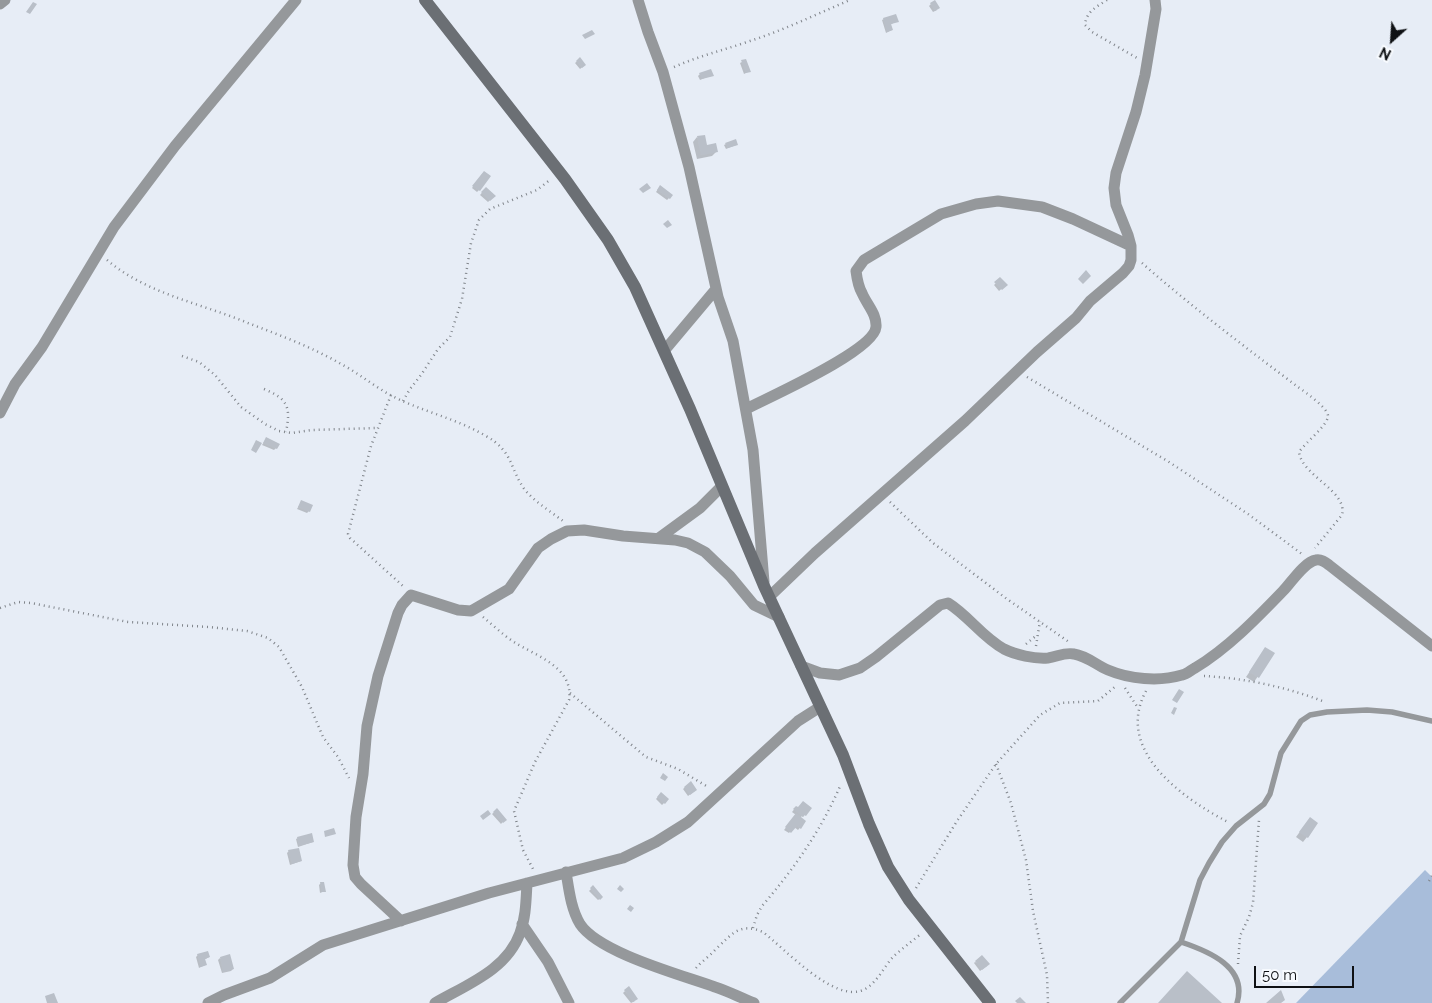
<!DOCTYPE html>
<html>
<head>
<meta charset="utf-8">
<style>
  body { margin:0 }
  #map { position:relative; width:1432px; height:1003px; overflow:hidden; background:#e7edf6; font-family:Raleway,sans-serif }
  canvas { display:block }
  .north { position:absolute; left:1367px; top:15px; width:50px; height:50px; -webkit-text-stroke:4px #f7fafe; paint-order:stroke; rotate:206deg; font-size:14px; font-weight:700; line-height:20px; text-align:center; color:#0f1114 }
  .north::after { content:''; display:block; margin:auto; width:18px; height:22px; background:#0f1114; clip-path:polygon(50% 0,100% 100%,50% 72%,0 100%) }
  .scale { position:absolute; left:1254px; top:966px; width:100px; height:22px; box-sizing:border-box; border:2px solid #0f1114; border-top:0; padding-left:6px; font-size:15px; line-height:18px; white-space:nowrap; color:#0f1114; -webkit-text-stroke:4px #f7fafe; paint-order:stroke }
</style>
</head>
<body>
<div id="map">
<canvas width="1432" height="1003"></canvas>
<div class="north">N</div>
<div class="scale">50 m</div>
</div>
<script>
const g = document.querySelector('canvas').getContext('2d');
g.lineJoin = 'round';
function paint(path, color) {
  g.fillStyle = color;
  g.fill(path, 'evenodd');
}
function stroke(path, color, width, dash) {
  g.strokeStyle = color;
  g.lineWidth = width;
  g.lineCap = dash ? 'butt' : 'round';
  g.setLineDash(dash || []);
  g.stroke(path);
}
paint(new Path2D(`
  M1425,870l7,7v126h-136z`), '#a8bdda');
paint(new Path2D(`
  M931,4l6,6 -4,2 -4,-6z
  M884,19l13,2 -7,4 2,5 -6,3 -4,-13z
  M580,59l5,6 -5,4 -5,-6z
  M742,62l8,9 -6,3 -4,-11z
  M700,74l12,1 -12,5 -2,-4z
  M697,137l9,9 10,6 -4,4 -15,3 -4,-17z
  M726,144l10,1 -10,4 -2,-4z
  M482,174l-3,16 -2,2 -5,-4z
  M486,188l8,8 -6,6 -8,-7z
  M658,189l14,6 -5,5 -11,-8z
  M1000,279l6,6 -7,6 -5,-6z
  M266,439l10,9 -2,2 -12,-5z
  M301,502l8,9 -2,2 -10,-4z
  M1265,649l8,5 -19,28 -8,-5z
  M690,783l6,7 -8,6 -5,-7z
  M661,793l7,6 -6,6 -6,-6z
  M796,807l15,1 -8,9 -1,-1 -2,2 5,4 -7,8 -4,-3 -5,6 -5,-3 12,-15 -4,-3z
  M497,810l8,9 -4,5 -9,-10z
  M1310,818l-3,19 -4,5 -7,-5z
  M298,838l15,4 -15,5 -2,-8z
  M289,851l12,10 -11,4 -3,-12z
  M321,883l4,8 -5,2 -1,-8z
  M593,887l9,10 -4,3 -9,-9z
  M198,955l11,2 -5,3 1,5 -6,3 -3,-11z
  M220,958l13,11 -2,2 -9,2 -4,-13z
  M975,962l12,4 -7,5 -6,-8z
  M625,991l10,10 -4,2 -8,-10z`), '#0003');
paint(new Path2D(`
  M935,0l5,8 -5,3 -5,-8z
  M33,2l4,2 -7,10 -4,-2z
  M896,14l3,8 -8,2 2,6 -6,2 -4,-14z
  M592,30l3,4 -10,5 -3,-4z
  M580,57l6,8 -4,3 -6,-7z
  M746,59l5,13 -5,1 -5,-13z
  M711,69l3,7 -12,3 -3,-6z
  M705,135l2,10 9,-2 2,9 -17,3 -4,-19z
  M736,139l2,6 -10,3 -3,-5z
  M484,171l7,5 -11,15 -8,-5z
  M647,183l4,5 -8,5 -4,-4z
  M660,185l13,10 -3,4 -13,-9z
  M486,187l10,9 -6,5 -9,-9z
  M668,220l4,5 -5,3 -4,-4z
  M1086,270l5,6 -8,8 -5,-5z
  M1000,277l8,8 -6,5 -8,-8z
  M266,437l14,7 -3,5 -14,-6z
  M256,440l6,3 -6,10 -5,-3z
  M301,500l12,5 -3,7 -12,-5z
  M1265,647l10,6 -16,25 -10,-6z
  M1179,689l5,3 -7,11 -5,-3z
  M1174,707l3,1 -3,7 -3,-2z
  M663,773l5,4 -3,4 -5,-3z
  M691,781l6,9 -7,5 -6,-8z
  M661,792l8,7 -4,5 -8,-7z
  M803,801l9,7 -6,8 -2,-1 -1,2 -10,-8 3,-3 2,1z
  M497,808l10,12 -4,3 -10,-11z
  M488,810l3,4 -8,6 -3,-4z
  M796,813l10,8 -5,8 -4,-3 -6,7 -6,-6z
  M1310,817l8,6 -10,15 -9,-6z
  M334,828l2,6 -11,3 -1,-6z
  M312,833l2,9 -15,4 -2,-9z
  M299,848l3,13 -10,3 -4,-14z
  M320,882h4l2,10h-4z
  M593,885l10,12 -3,3 -10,-12z
  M620,885l4,4 -3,3 -4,-3z
  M630,905l4,3 -3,4 -4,-3z
  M208,951l2,6 -5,2 2,6 -6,2 -4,-13z
  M230,954l4,15 -11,3 -3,-15z
  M982,955l8,9 -8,6 -7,-9z
  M1187,971l35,32h-64z
  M629,986l9,13 -5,3 -9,-12z
  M1281,990l4,10 -4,3h-15z
  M54,993l4,10h-11l-2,-7z
  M1020,997l6,6h-9l-2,-2z`), '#b9bfc8');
stroke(new Path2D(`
  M1107,0c-11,7 -21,12 -22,25l7,7 45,26
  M674,67c25,-11 50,-17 76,-26 34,-11 67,-27 100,-41
  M107,260c40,34 93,43 141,63 31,12 64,24 93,41 19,10 35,24 55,34 29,14 61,21 90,38 28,16 23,32 39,54 10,12 25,21 38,31
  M1142,263c50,44 103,84 156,124 7,5 30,21 30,29 0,9 -23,27 -29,36 3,24 49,39 43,63l-27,33
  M182,356l17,6 16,13 26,32 24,17 14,7 13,2 20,-3 65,-2
  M1027,377l142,85 79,52 54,40
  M264,389c24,10 27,18 22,43
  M391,395l-20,51 -23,88 2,4 53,48
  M403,401l7,-12 11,-14 17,-26 12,-12 12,-38 9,-56 8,-23 11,-11 47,-19 14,-11
  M890,502l43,41 74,56 62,43
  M0,608l18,-6 13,1 97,19 81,5 38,4 21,7 11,9 23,40 21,50 15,20 11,21
  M483,617c10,8 20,18 31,25 22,14 60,25 55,58l-34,62 -21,49 9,39 10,19
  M1026,644l11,-9
  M1036,646l4,-25
  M1204,676c40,2 83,11 121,26
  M1125,688l13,20
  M1146,691c-32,59 36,107 82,131
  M570,693l76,64 32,12 30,18
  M996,764l15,39 15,57 7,51 14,64 1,28
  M1429,881l3,-5
  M916,888l41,-67 39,-57 44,-49 20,-12 38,-2 19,-16
  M753,928l4,-13 5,-9c32,-37 60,-77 79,-122
  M1238,964l2,-28 9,-19 4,-14 6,-83
  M696,968c6,-7 14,-12 20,-19 16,-15 24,-27 47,-17 21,16 71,71 100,58 14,-6 21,-24 31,-34 9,-8 18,-15 27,-22`), '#80858b', 2.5, [1, 4]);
stroke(new Path2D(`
  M1181,942c27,9 67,25 56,61
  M1120,1003l61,-61 19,-62 9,-17 13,-21 14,-16 28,-22 6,-10 11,-41 20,-32 9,-6 17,-3 40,-2 25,2 40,9`), '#95989b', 5.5);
stroke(new Path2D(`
  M638,0l10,32 15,40 26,95 29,130 15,44 20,109 11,132
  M0,4l5,-4
  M664,351l52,-62
  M746,409c23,-12 128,-58 130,-82 1,-13 -9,-22 -14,-34 -4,-7 -5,-14 -6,-22l8,-11 77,-46 35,-10 22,-3 44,6 31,12 58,27
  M0,413l15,-29 27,-37 72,-120 61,-81 121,-146
  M659,538l41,-30 22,-22
  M769,597l46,-44 150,-132 72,-69 39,-34 14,-17 33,-28 6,-7 2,-6v-14l-3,-11 -12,-30 -2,-17 2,-15 20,-61 9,-37 11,-66 -1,-9
  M801,666l19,7 19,2 21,-7 16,-11 64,-52 8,-2c21,13 34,34 56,46 12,6 30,10 44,9 9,-1 16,-6 26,-4 13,2 22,11 34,16 21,9 51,12 74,5 5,-1 9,-5 13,-7 32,-19 62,-50 88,-77 8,-8 21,-29 33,-31 5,-1 9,2 13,5l103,81
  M566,872c3,18 5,37 14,52 19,29 102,51 135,63 13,4 26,11 39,16
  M401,921l-40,-37 -6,-7 -2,-12 3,-48 7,-43 4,-48 11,-50 20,-63 4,-8 9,-10 47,15 13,1 38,-22 29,-41 13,-9 16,-8 17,-1 39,6 52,4 13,3 17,9 25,24 24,29 25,12
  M522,924l26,38 21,41
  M208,1003l16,-8 46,-17 53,-33 166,-52 134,-35 33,-16 32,-20 110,-101 22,-14
  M435,1003c31,-18 72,-33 85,-70 6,-16 6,-33 7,-50`), '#95989b', 11);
stroke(new Path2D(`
  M425,0l140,179 43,61 27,47 55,122 74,177 79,169 26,69 19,43 21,33 81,103`), '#6b6f74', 12);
</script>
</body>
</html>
